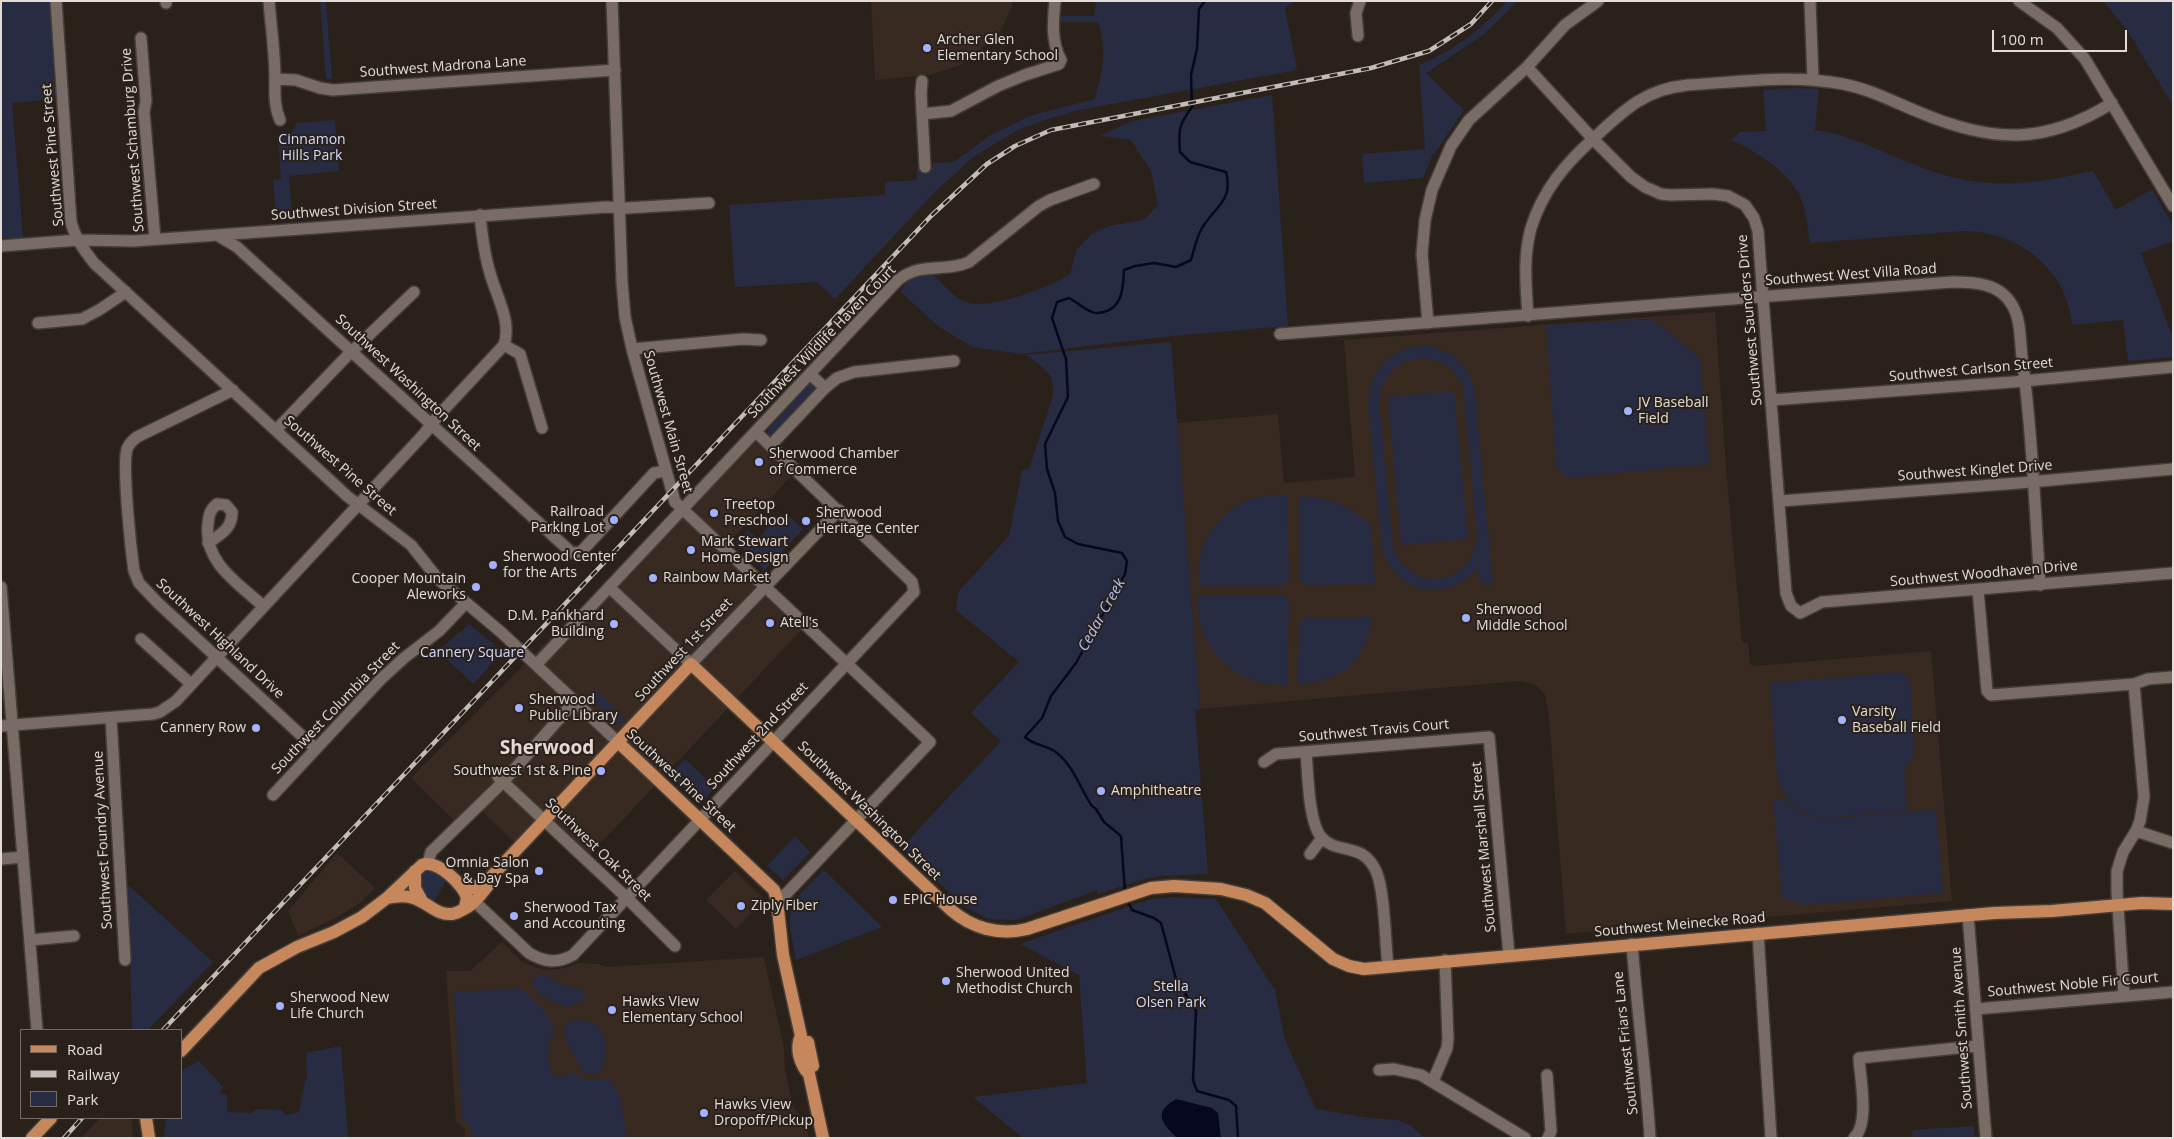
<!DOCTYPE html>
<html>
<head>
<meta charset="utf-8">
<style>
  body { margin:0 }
  #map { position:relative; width:2174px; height:1139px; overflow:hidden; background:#2a211b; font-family:"Open Sans",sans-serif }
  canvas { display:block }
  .frame { position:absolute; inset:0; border:2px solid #e2dbd7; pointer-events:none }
  .legend { position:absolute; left:20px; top:1029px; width:162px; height:90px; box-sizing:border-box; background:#2a211b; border:1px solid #746b66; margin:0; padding:6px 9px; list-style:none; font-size:15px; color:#e2dbd7 }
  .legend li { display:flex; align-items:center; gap:10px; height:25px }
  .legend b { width:25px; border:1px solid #746b66 }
  .scale { position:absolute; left:1992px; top:30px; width:135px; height:22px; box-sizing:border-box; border:2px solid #e2dbd7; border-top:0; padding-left:6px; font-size:15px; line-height:18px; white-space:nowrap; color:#e2dbd7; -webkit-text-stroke:4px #2a211b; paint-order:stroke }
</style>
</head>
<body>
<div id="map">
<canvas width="2174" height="1139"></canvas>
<div class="frame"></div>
<ul class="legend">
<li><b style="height:6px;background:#c5875b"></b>Road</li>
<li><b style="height:6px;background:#c4bcb8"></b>Railway</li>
<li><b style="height:14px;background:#282c42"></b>Park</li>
</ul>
<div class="scale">100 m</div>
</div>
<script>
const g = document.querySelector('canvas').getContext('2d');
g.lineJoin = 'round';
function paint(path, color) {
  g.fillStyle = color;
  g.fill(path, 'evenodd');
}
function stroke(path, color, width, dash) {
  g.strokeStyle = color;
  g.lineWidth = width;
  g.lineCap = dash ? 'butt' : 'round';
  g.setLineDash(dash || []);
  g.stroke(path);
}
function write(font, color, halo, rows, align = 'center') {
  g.font = font + ' "Open Sans",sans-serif';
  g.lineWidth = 4;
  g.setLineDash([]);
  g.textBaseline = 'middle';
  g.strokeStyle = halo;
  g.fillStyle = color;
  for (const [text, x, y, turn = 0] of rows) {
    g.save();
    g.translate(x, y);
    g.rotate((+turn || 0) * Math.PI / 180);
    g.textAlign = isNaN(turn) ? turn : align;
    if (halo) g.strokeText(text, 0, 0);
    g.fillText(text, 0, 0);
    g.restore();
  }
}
paint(new Path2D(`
  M871,1h142l-2,8 -11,23 -39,33 -31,10 -55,5z
  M1715,312l11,156 16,175h6l2,21 5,2 176,-15 21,250 -219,19 -20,-3 -101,8 -5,5 -41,4 -17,-216 -4,-24 -9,-9 -16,-4 -320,28 -23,-286 101,-9 6,69 71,-6 -11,-137z
  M760,427l37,43 -73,78 82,77 -220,234 -41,-39 -26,27 -41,-40 -19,18 -48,-47z
  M337,853l38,35 -15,15 -23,14 -39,19 -10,-25z
  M735,871l29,28 -28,30 -30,-29z
  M502,942l20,20 19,7 10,1 14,-2 12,-5 22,1 6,3 159,-10 20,91 1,22 8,37 13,15 3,16h-344v-9l-9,-8 -10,-150h24z
  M100,1118h32l1,20h-52z`), '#382a21');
paint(new Path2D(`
  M1,1h49l5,98 -43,4 11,136 -22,-1z
  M320,1h6l6,78h-6z
  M1096,1h199l-10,7 12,62 -218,40 -32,9 -31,12 -43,26 -40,37 -98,105 -18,-17 -82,5 -6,-82 156,-10v-13l32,-2v-12l16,-1v-4l21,-1 35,-26 41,-20 64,-17c10,-25 12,-50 5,-76l-1,-1h-37l-1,-6h34z
  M1507,1h11l-35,34 -57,38 38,37 -32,47 -9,21 -59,5 -2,-29 63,-5 -6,-84c34,-14 64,-36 88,-64z
  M2103,1h70v105l-46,-76z
  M1793,88l26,1 -4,41c10,2 20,3 30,7 29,9 57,24 86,34 60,20 102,13 162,0l23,39 36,-21 21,37v15l-32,12 32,85v19l-45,4 -5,-41 -51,5c-4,-55 -54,-94 -108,-94l-154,12c-2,-12 -3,-24 -6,-36 -7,-30 -46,-55 -73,-67l9,-8 26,-1 -3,-41z
  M1272,95l16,231 -117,10 -150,18 -49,-7 -34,-21 -37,-34c5,-15 17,-16 31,-18 9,8 19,20 29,26 25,13 87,-12 109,-26l7,-25 15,-15 17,-8 35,-6 14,-15 -7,-34 -20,-31 -31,-4 32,-15z
  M335,120l4,51 -50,5 3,41 -16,1 -3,-38 8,-1 -3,-40 13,-5 6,-11z
  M1652,319l48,39 9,106 -142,14 -11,-11 -10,-142z
  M1171,342l29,367 -5,1 13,164 -48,2 -16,3 -46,15 -1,-4 -81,30 -28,-1 -25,-13 -60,-60 98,-105 -30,-28 48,-51 -63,-52 2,-16 3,-5 48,-53 13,-66 7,-1 24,-73c3,-23 -11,-29 -27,-41z
  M1427,346c23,4 39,17 47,40l19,198 -12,1 -2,-18c-31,36 -80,30 -97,-17l-14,-145c0,-35 24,-59 59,-59zM1426,358c18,3 31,13 37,31l14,144c-1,52 -66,64 -84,14l-14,-143c0,-27 19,-46 47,-46z
  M810,383l9,8 -48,47 -3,-4v-5z
  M1454,391l14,148 -67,6 -13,-148z
  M1287,495l2,85 -7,6 -83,-1c0,-7 -1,-16 0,-23 5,-32 33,-61 64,-66 8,-1 16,-1 24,-1z
  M1300,496c33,3 45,7 71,29l4,59 -70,1 -6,-6z
  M787,514l16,15 -38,41 -29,-28 12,-12 10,9 21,-24z
  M1284,595l5,6 -2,84c-7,-1 -16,0 -23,-2 -31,-6 -58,-32 -65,-63 -1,-7 -1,-16 -1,-24z
  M1306,617l66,1c-9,46 -28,63 -75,66l3,-62z
  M469,624l34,28 -30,32 -35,-33z
  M1901,672l9,8 4,77 -10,12 3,42 -84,7 -16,-4 -14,-9 -10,-13 -6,-15 -7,-94z
  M595,689l30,29 -6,7 -31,-28z
  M685,759l30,29 -14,16 -31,-30z
  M1785,799l18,15 20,5 113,-9 7,83 -137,12 -24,-8 -9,-97z
  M795,836l15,16 -27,28 -16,-14z
  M430,870l5,1 11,10 -12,20 -8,-5 -6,-14 3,-9z
  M824,870l58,57 -86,33c-2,-15 -9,-35 -5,-51 4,-14 23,-28 33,-39z
  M128,885l85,77 -65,68h-16z
  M1172,897l44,2 59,91 10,50 31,69 54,9 28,2 13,6 14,12h-402l-50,-41 114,-14 -8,-108 -59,-31 127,-44z
  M542,974c15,6 22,16 39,14l5,12 -20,7 -26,-11 -9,-15z
  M521,988c9,10 34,30 33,42 0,6 -4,9 -6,14 -3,10 2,22 5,31l6,3 12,-6 16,8h23l10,17 7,41h-155l-1,-11 -9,-9 -8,-126z
  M579,1020c6,1 13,2 18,6 10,8 14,44 -2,48 -3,1 -8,0 -11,-2 -5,-4 -7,-11 -10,-17 -7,-12 -21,-32 5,-35z
  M341,1046l7,92h-184l2,-20h15v-47l18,-10 24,26 -4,6 8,1v18l25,1 4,-4 26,1 3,5 14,-3 5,-27 3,-8 -1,-24z
  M1974,1126l1,12h-62l-1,-8z`), '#282c42');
paint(new Path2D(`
  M1176,1099l36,9 6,5 3,25h-44c-16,-15 -24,-26 -1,-39z`), '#060822');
stroke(new Path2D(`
  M1125,892l-4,-56 -17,-14 -8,-13 -4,-3c-12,-18 -18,-39 -35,-53 -9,-8 -23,-7 -32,-16l17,-19 9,-22 25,-33 49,-89 2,-13 -5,-8 -44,-9 -13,-7 -7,-16 -3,-28 -8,-24 -2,-25 23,-47 -2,-38 -14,-41 5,-16 12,-4c8,4 15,11 23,14 4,2 8,1 12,0 19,-5 19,-25 20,-42l11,-4 19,-3 22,4 15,-7c3,-10 5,-21 10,-30 12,-23 33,-28 25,-58l-36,-10 -10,-10c-2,-21 -1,-28 12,-45l-1,-32 6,-26 2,-40 6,-8
  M1127,900l5,10 22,8 7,5 15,56 20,32 -3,69 4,11 32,9 7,6 2,32`), '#060822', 2.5);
const minor = new Path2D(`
  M56,1l15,221c4,16 13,28 23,41l253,233 64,49 27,34 64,54 116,109
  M166,1v2
  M269,1c2,26 6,52 6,78 0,15 -1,27 5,41
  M612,1l10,281 3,35 7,32 43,153 255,240c-48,50 -95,101 -143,151l-10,7
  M1810,1l3,78
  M2019,1l38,27 28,31 88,147
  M1358,36l-2,-23 4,-12
  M141,38l5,63 -2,11 11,127
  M1527,67l66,72 38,38 14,10 16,7 10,1 42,-1 15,2 17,9 9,13 4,13 4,55 24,307 5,13 9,7 22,-11 351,-29
  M275,79l21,1 24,8 13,2 282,-20
  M922,81l-1,12 4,74
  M922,114l29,-3 47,-25 27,-11 34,-11 2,-4c-10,-18 -8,-39 -6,-59
  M217,235l20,12 335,306 9,-1 73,-79 11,-2
  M1,246l77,-6 56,1 472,-34 21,1 82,-5
  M1528,316c-2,-30 -5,-59 3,-88 12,-38 34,-64 63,-90 30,-28 51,-49 94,-53 51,-3 105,-11 155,-1 27,5 53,19 78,29 72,30 124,32 191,-10
  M38,323l44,-4 17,-9 27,-18
  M1428,323l-6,-69 3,-34 7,-30 19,-44 18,-26 58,-53 38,-42 33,-24
  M1280,334l672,-52c22,0 48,1 60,23 9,14 8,36 10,52 10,75 13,152 18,228
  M504,345l16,9 22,74
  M632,349l111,-10 18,1
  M810,374l15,14 12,-10 17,-6 100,-11
  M233,390l-96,47c-4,3 -8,7 -10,12 -5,17 4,101 7,122l5,12 19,20 158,146
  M1771,400l242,-18 160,-15
  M276,430l70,-73 68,-65
  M771,445l54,-57
  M1780,501l239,-18 154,-14
  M208,543c13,-9 24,-14 24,-31l-6,-7 -9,-1c-7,6 -8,10 -9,20 -5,38 30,59 55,82
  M1,587l36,443
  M609,587l82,77 148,-154
  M1978,590l9,101 4,4 143,-11 14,-5 25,-2
  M141,639l50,45
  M536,665l362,-385c24,-19 47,-7 71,-18l70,-56 11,-6 44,-16
  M111,718l14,242
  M1,726l152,-12 7,-2 16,-11 248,-267 14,-18 66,-71c8,-24 -8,-49 -14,-72 -6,-19 -8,-38 -10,-58
  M1306,752c2,20 2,71 16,86 16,17 40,3 54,33 9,20 9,71 12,95
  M1264,762l12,-8 213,-17 20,218
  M498,777l129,121 48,48
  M273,795l108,-116 23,-21 35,-27 26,-27
  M2136,831l37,12
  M1310,854l12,-16
  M1,859l22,-2
  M428,863l3,-11 72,-70 72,-81
  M474,901l55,52c15,9 28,11 44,2l341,-363 -2,-10 -156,-150
  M1968,915l18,223
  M1758,933l13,205
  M30,940l44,-4
  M1632,944c5,65 14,129 18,194
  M2124,996l-7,-104v-21l6,-19 13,-21 4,-10 4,-24 -10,-113
  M1976,1009l197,-17
  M1379,1070l15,-1 27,6 104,63
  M1547,1075l4,56 -3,7
  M1433,1081l14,-33 1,-9 -3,-79
  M1854,1138c16,-14 6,-60 5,-80l118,-12`);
const major = new Path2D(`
  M618,742l156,148 3,10 6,55 18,81c-6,12 -1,29 8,38l14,64
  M415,871v17l7,13
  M463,888h11l16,-10 201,-214 260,246c21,18 48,26 76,19l124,-41 23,-2 47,3 25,6 19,8 68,56 16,7 15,3 630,-56 58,-2 90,-8 31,1
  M387,898c37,-9 42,18 65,16 6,-1 12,-5 17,-8 8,-5 15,-16 21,-23
  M808,1042l5,24
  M181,1051l78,-83 38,-21 37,-15 28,-15 25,-19 35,-33c15,-6 42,20 45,33l-2,9
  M146,1118l3,20
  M32,1138l19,-20`);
stroke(minor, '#453d38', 14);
stroke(major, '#453d38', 15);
stroke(minor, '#786c65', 11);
stroke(major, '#c5875b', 12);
const rail = new Path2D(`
  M163,1030l768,-814 56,-52 28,-18 36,-16 320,-62 58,-17 42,-27 21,-23
  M64,1138l18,-20`);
stroke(rail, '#c4bcb8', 4.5);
stroke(rail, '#2a211b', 2.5, [8]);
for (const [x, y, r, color] of [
  [927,48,5,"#a2b2fd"],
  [1628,411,5,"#a2b2fd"],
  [759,462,5,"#a2b2fd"],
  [714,513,5,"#a2b2fd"],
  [614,520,5,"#a2b2fd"],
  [806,521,5,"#a2b2fd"],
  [691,550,5,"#a2b2fd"],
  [493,565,5,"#a2b2fd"],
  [653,578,5,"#a2b2fd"],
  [476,587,5,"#a2b2fd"],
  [1466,618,5,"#a2b2fd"],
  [770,623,5,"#a2b2fd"],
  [614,624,5,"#a2b2fd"],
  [519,708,5,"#a2b2fd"],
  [1842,720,5,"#a2b2fd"],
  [256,728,5,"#a2b2fd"],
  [601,771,5,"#a2b2fd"],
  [1101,791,5,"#a2b2fd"],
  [539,871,5,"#a2b2fd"],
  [893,900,5,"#a2b2fd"],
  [741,906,5,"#a2b2fd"],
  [514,916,5,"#a2b2fd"],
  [946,981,5,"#a2b2fd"],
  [280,1006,5,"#a2b2fd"],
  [612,1010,5,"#a2b2fd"],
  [704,1113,5,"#a2b2fd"]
]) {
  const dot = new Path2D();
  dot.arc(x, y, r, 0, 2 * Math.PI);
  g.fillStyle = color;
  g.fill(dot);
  stroke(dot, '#2a211b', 2);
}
write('14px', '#e2dbd7', '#2a211b', [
  ["Archer Glen",937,40],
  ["Elementary School",937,56],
  ["JV Baseball",1638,403],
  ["Field",1638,419],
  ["Sherwood Chamber",769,454],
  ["of Commerce",769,470],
  ["Treetop",724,505],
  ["Preschool",724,521],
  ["Railroad",604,512,"right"],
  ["Parking Lot",604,528,"right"],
  ["Sherwood",816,513],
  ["Heritage Center",816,529],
  ["Mark Stewart",701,542],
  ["Home Design",701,558],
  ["Sherwood Center",503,557],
  ["for the Arts",503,573],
  ["Rainbow Market",663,578],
  ["Cooper Mountain",466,579,"right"],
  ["Aleworks",466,595,"right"],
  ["Sherwood",1476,610],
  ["Middle School",1476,626],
  ["D.M. Pankhard",604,616,"right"],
  ["Building",604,632,"right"],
  ["Atell's",780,623],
  ["Sherwood",529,700],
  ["Public Library",529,716],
  ["Varsity",1852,712],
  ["Baseball Field",1852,728],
  ["Cannery Row",246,728,"right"],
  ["Southwest 1st & Pine",591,771,"right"],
  ["Amphitheatre",1111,791],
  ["Omnia Salon",529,863,"right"],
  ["& Day Spa",529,879,"right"],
  ["EPIC House",903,900],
  ["Ziply Fiber",751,906],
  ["Sherwood Tax",524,908],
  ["and Accounting",524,924],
  ["Sherwood United",956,973],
  ["Methodist Church",956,989],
  ["Sherwood New",290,998],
  ["Life Church",290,1014],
  ["Hawks View",622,1002],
  ["Elementary School",622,1018],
  ["Hawks View",714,1105],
  ["Dropoff/Pickup",714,1121]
], 'left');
write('14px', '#e2dbd7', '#2a211b', [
  ["Southwest Madrona Lane",443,67,-4],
  ["Southwest Schamburg Drive",133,140,-94],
  ["Southwest Pine Street",53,155,-95],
  ["Southwest Division Street",354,210,-4],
  ["Southwest West Villa Road",1851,275,-4],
  ["Southwest Saunders Drive",1750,320,-95],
  ["Southwest Wildlife Haven Court",822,342,-46],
  ["Southwest Carlson Street",1971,370,-5],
  ["Southwest Washington Street",408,383,43],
  ["Southwest Main Street",668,422,74],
  ["Southwest Pine Street",340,466,41],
  ["Southwest Kinglet Drive",1975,471,-4],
  ["Southwest Woodhaven Drive",1984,574,-5],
  ["Southwest Highland Drive",220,639,43],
  ["Southwest 1st Street",684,650,-47],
  ["Southwest Columbia Street",336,708,-46],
  ["Southwest Travis Court",1374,731,-5],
  ["Southwest 2nd Street",758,736,-47],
  ["Southwest Pine Street",681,781,43],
  ["Southwest Washington Street",869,811,44],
  ["Southwest Foundry Avenue",103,840,-93],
  ["Southwest Marshall Street",1484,847,-95],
  ["Southwest Oak Street",598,850,44],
  ["Southwest Meinecke Road",1680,925,-5],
  ["Southwest Noble Fir Court",2073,985,-5],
  ["Southwest Smith Avenue",1962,1028,-94],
  ["Southwest Friars Lane",1626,1043,-96]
]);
write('14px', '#d1dafe', '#2a211b', [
  ["Cinnamon",312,140],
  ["Hills Park",312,156],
  ["Cannery Square",472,653],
  ["Stella",1171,987],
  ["Olsen Park",1171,1003]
]);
write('italic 15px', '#b1bff9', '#2a211b', [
  ["Cedar Creek",1102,615,-61]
]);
write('bold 19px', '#e6d9d1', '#2a211b', [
  ["Sherwood",547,749]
]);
</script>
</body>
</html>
